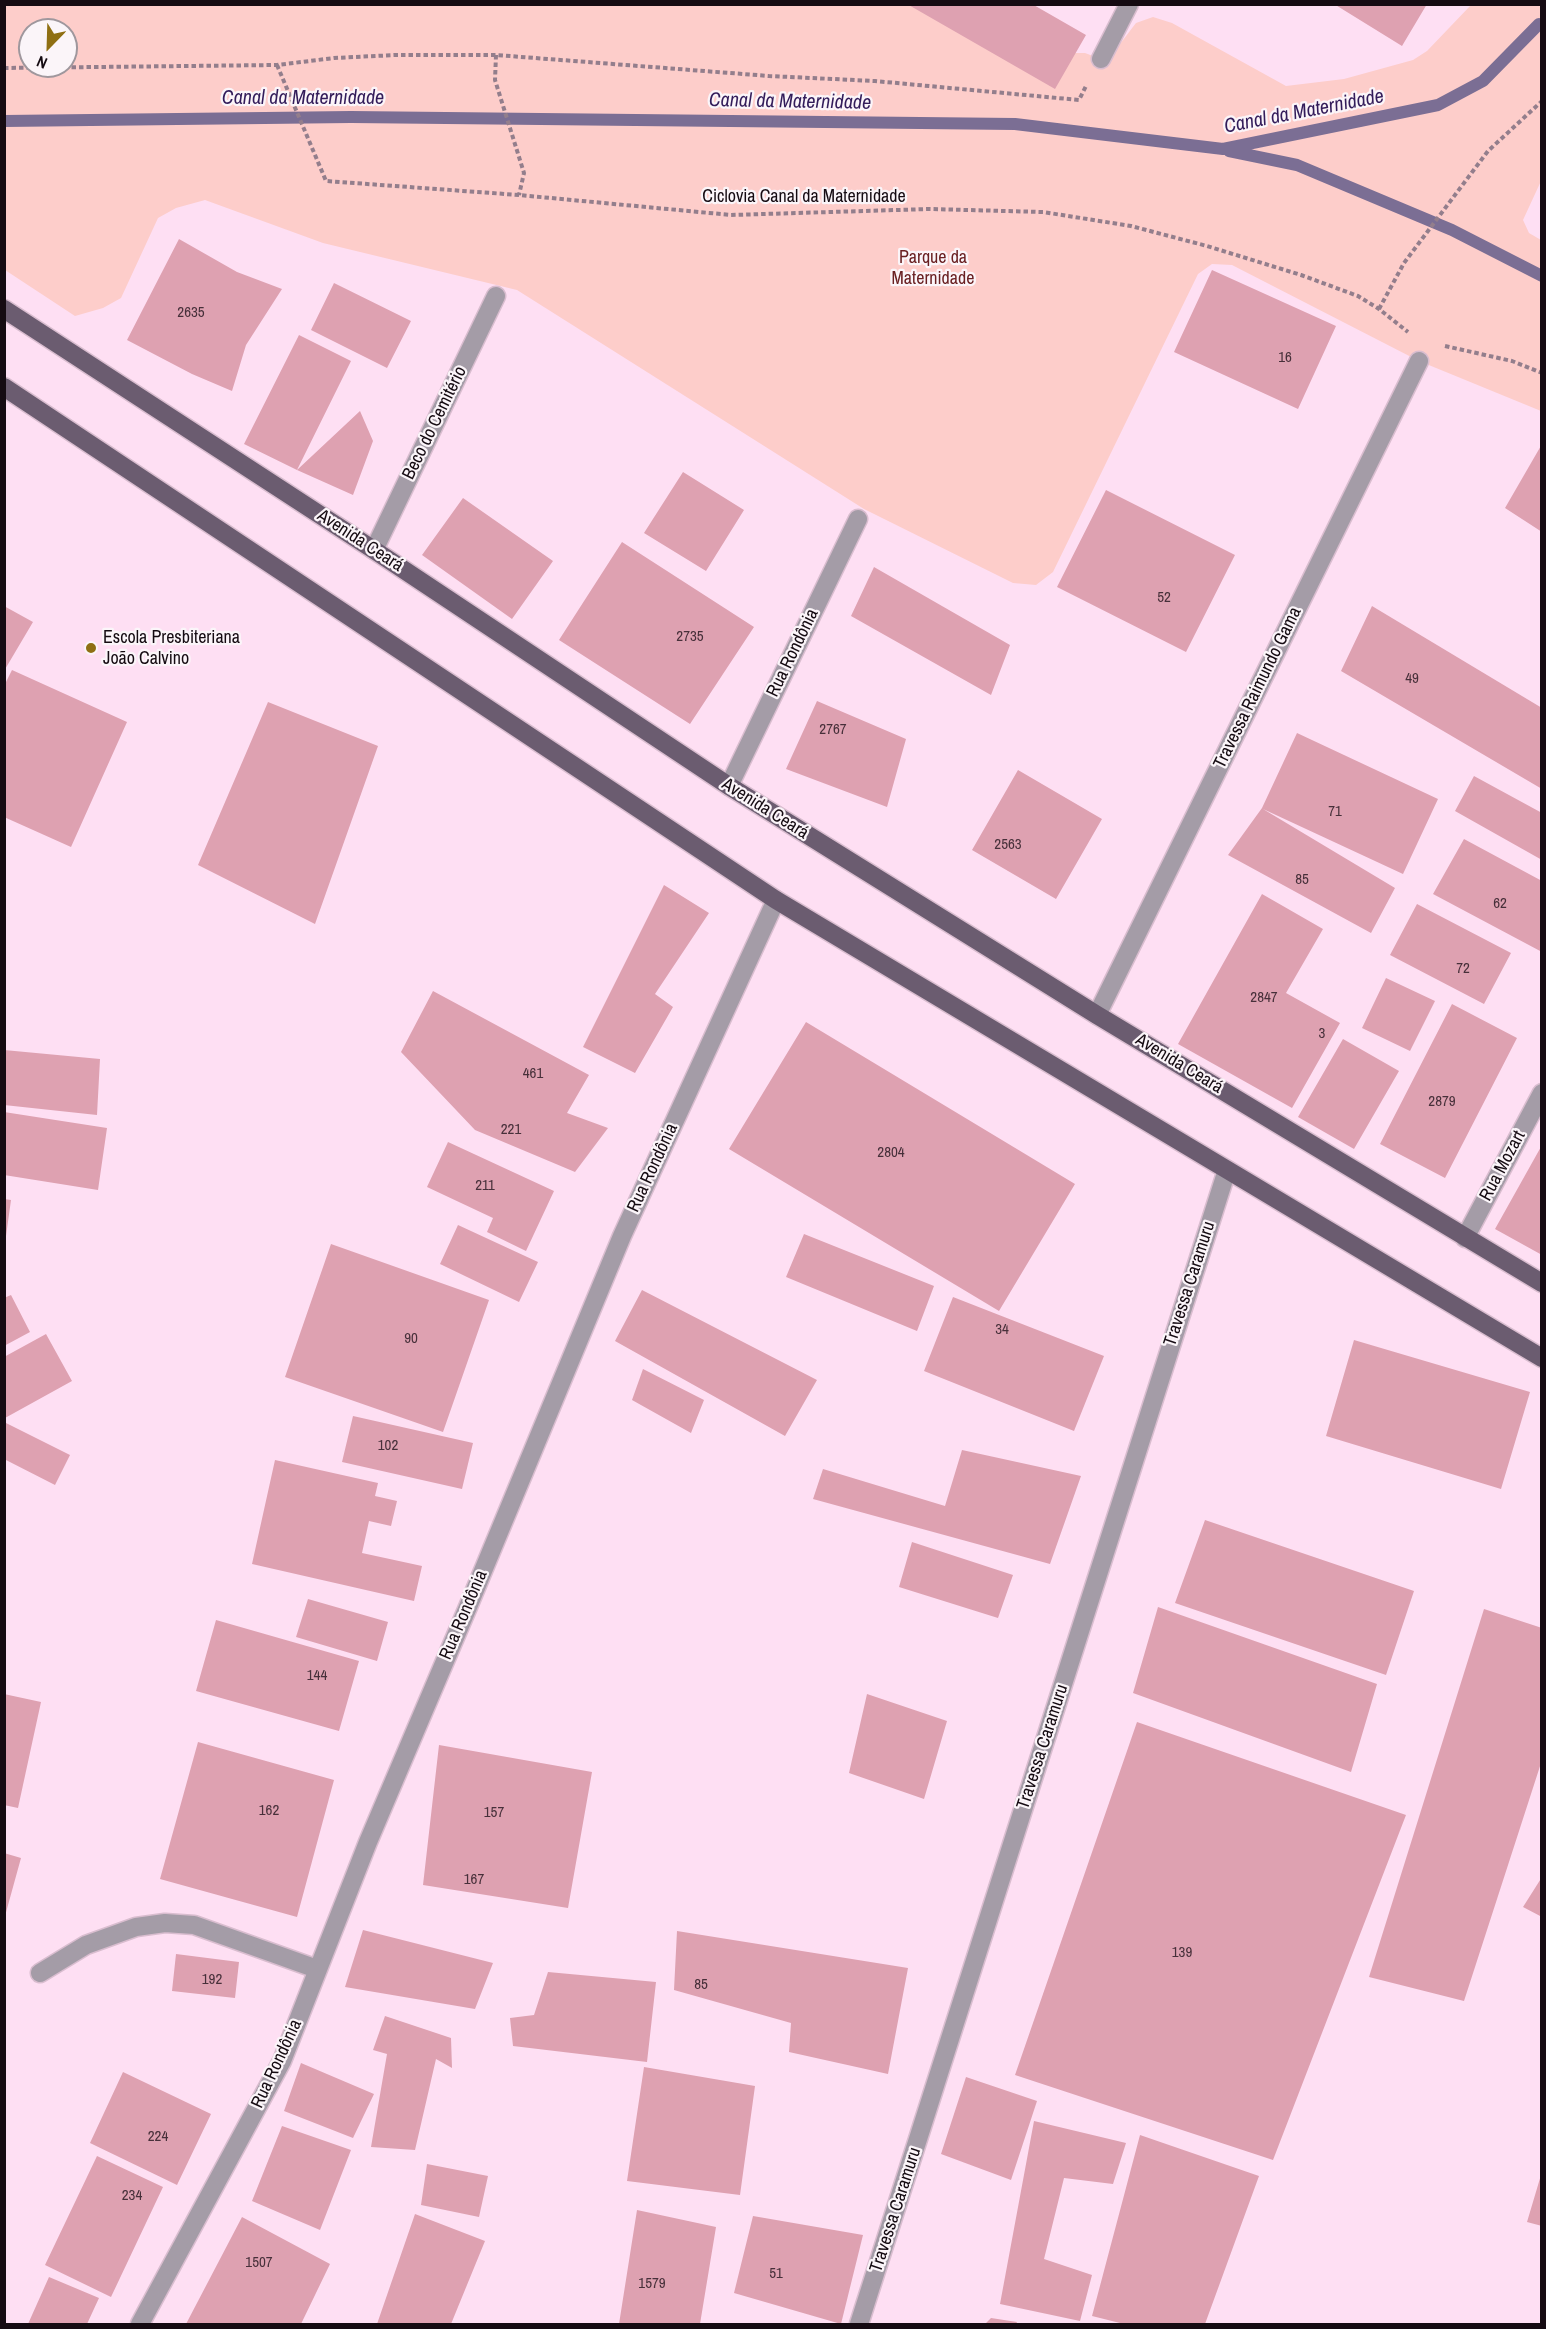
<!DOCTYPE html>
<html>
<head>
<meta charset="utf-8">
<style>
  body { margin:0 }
  #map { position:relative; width:1546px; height:2329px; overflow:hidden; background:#fedff3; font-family:"Archivo Narrow",sans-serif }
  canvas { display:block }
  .frame { position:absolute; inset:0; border:6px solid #150b12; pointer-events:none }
  .north { position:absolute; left:18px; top:18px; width:60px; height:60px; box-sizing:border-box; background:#fbf5f9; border:2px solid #9f979d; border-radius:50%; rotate:203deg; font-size:16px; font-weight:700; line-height:24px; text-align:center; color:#150b12 }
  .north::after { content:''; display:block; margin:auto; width:21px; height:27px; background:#8f6f13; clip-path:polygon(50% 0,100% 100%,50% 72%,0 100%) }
</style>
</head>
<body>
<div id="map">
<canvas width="1546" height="2329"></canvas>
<div class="frame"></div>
<div class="north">N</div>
</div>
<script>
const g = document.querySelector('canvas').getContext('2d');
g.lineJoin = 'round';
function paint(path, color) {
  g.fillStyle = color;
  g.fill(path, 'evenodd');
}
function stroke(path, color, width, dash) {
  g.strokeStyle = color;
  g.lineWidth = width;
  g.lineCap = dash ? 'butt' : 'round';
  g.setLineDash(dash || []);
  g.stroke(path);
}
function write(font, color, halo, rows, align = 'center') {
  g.font = font + ' "Archivo Narrow",sans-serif';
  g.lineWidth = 4.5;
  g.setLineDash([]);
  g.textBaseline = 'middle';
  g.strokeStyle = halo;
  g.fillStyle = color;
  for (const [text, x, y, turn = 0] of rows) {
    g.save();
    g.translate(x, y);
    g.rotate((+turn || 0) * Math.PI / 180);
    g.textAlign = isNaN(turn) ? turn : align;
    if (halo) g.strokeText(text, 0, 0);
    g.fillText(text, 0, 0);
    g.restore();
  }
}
paint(new Path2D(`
  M938,4l131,49h16l16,6 12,-6 23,-30 17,-6 19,6 114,63 58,-7 69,-19 14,-9 44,-46h66l5,2 -1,174 -18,39 6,13 12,7v171l-122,-50 -187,-96 -20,-1 -14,10 -145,298 -17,13 -23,-2 -149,-74 -347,-219 -194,-47 -118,-43 -29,8 -18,10 -37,80 -18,10 -28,8 -70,-46 -1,-265zM30,30h36v36h-36z`), '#fdcdca');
stroke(new Path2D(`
  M4,121l347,-4 664,7 208,25 215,-44 45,-24 56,-57
  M1229,151l68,14 155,65 90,46`), '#7b6e94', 12);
paint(new Path2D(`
  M907,4h125l54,31 -31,54z
  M1334,4h93l-25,42z
  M179,239l58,33 45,17 -36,56 -14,46 -40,-17 -65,-34z
  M1212,270l124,56 -38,83 -124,-57z
  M334,283l77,38 -24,47 -76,-38z
  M299,335l52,26 -54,109 -53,-26z
  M360,411l13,30 -20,54 -56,-25z
  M1542,444v88l-37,-24z
  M683,472l61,38 -38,61 -62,-38z
  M1106,490l129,65 -49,97 -129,-65z
  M463,498l90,63 -41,58 -90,-64z
  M622,542l132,85 -64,97 -131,-84z
  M874,567l136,78 -19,50 -140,-79z
  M4,606l29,16 -29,49z
  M1372,606l170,102v81l-201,-118z
  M12,670l115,52 -56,125 -67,-30v-131z
  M817,701l89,38 -19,68 -101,-38z
  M268,702l110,44 -63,178 -117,-59z
  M1297,733l141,66 -35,75 -140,-65 132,79 -24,45 -143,-78 34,-47z
  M1018,770l84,49 -46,80 -84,-49z
  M1474,776l68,37v47l-87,-49z
  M1464,839l78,42v71l-109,-58z
  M664,885l45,28 -54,81 18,13 -38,66 -52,-26z
  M1262,894l61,35 -37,64 54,30 -48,85 -114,-64z
  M1417,904l94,49 -27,51 -94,-49z
  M1386,978l49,23 -25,50 -48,-23z
  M433,991l156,84 -22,38 41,15 -33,44 -100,-42 -74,-78z
  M1452,1004l65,34 -72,140 -65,-34z
  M806,1022l269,162 -76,127 -270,-162z
  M1343,1039l56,32 -45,78 -56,-32z
  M4,1050l96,9 -3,56 -93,-10z
  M4,1112l103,16 -9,62 -94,-15z
  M448,1142l106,49 -28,60 -39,-19 6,-14 -66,-31z
  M1542,1145v110l-47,-26z
  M4,1199l7,1 -5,36h-2z
  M458,1225l80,37 -19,40 -79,-38z
  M804,1234l130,52 -17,45 -131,-54z
  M331,1244l158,56 -46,132 -158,-55z
  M642,1290l175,90 -32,56 -170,-95z
  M11,1295l19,37 -26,14v-48z
  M953,1297l151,59 -30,75 -150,-60z
  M46,1334l26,47 -67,37 -1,-61z
  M1354,1340l176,52 -29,97 -175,-53z
  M643,1369l61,31 -13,33 -59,-33z
  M353,1416l120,27 -11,46 -120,-27z
  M4,1422l66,33 -15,30 -51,-26z
  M962,1450l119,26 -31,88 -237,-65 10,-30 122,37z
  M275,1460l103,23 -3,13 22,5 -6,25 -22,-5 -7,32 60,13 -8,35 -162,-37z
  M1205,1520l209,71 -28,84 -211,-72z
  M912,1542l101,33 -15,43 -99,-31z
  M308,1599l80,23 -11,39 -81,-24z
  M1158,1607l219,77 -26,88 -218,-79z
  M1484,1609l58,19v132l-78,241 -95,-24z
  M216,1620l143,41 -20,70 -143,-40z
  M4,1694l37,8 -23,106 -14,-3z
  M867,1694l80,27 -23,78 -75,-26z
  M1137,1722l269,93 -133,345 -258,-85z
  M198,1742l136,38 -37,137 -137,-38z
  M439,1745l153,27 -24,136 -145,-23z
  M4,1853l17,5 -16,58h-1z
  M1542,1877v40l-19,-10z
  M363,1930l130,33 -18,46 -130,-22z
  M677,1931l231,37 -20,106 -99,-22 2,-29 -117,-33z
  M176,1954l63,8 -4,36 -63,-7z
  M548,1972l108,10 -9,80 -134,-16 -3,-28 24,-3z
  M385,2016l66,22 1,30 -16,-9 -21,91 -44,-3 16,-93 -14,-4z
  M301,2063l73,31 -21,44 -69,-27z
  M644,2067l111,19 -15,109 -113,-14z
  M123,2072l88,42 -34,71 -87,-42z
  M966,2077l71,24 -26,79 -70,-26z
  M1034,2121l92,22 -13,41 -49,-6 -20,81 48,16 -12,46 -80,-17z
  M282,2126l69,24 -31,80 -68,-29z
  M1140,2135l119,41 -54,148h-81l-32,-8z
  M97,2156l66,31 -52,110 -66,-32z
  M427,2164l61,12 -9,41 -58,-12z
  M1541,2175h1v51l-15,-4z
  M637,2210l79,17 -16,97h-81z
  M415,2214l70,27 -34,83h-74z
  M753,2216l110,19 -22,89 -107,-31z
  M242,2217l88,47 -29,60h-115z
  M49,2277l50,21 -12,26h-59z
  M991,2318l26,4 -1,2h-31z`), '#dea1b1');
const minor = new Path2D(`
  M1101,59l28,-55
  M374,550l122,-254
  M729,786l129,-267
  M1097,1015l322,-654
  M1465,1238l77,-145
  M40,1973l46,-28 50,-18 29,-4 29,2 123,44
  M140,2324l142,-263 86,-219 100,-235 154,-371 154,-336
  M859,2324l368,-1154`);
const major = new Path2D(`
  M4,309l370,241 355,236 368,229 445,268
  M4,387l772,513 766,458`);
stroke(minor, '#d9bdcf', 21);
stroke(major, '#d9bdcf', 21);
stroke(new Path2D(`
  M496,55l-1,25 29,93 -5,22
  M277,65l49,116 193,14 212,20 199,-6 113,3 88,14 76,20 94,29 57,21 21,13 29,23
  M4,68l273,-3 57,-7 62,-3h100l273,21 106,5 204,19 7,-14
  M1379,309l25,-46 84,-112 54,-50
  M1445,346l67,15 30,12`), '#937e8c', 4, [4.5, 3]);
stroke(minor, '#a49ca7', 18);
stroke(major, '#6b5c70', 18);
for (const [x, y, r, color] of [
  [91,648,6,"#8f6f13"]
]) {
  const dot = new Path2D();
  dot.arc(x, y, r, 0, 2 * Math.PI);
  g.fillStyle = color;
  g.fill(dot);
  stroke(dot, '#fbf5f9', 2);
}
write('15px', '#47303a', null, [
  ["2635",191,313],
  ["16",1285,358],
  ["52",1164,598],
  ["2735",690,637],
  ["49",1412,679],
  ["2767",833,730],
  ["71",1335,812],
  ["2563",1008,845],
  ["85",1302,880],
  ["62",1500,904],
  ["72",1463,969],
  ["2847",1264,998],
  ["3",1322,1034],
  ["461",533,1074],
  ["2879",1442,1102],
  ["221",511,1130],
  ["2804",891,1153],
  ["211",485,1186],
  ["34",1002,1330],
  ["90",411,1339],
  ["102",388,1446],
  ["144",317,1676],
  ["162",269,1811],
  ["157",494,1813],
  ["167",474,1880],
  ["139",1182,1953],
  ["192",212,1980],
  ["85",701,1985],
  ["224",158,2137],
  ["234",132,2196],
  ["1507",259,2263],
  ["51",776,2274],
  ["1579",652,2284]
]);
write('18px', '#150b12', '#fbf5f9', [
  ["Ciclovia Canal da Maternidade",804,197],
  ["Beco do Cemitério",435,423,-64],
  ["Avenida Ceará",360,541,33],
  ["Rua Rondônia",793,653,-64],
  ["Travessa Raimundo Gama",1258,688,-64],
  ["Avenida Ceará",765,809,32],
  ["Avenida Ceará",1179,1064,31],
  ["Rua Mozart",1503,1166,-62],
  ["Rua Rondônia",653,1168,-65],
  ["Travessa Caramuru",1190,1284,-72],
  ["Rua Rondônia",464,1615,-67],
  ["Travessa Caramuru",1043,1747,-72],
  ["Rua Rondônia",277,2064,-65],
  ["Travessa Caramuru",896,2210,-72]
]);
write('18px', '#6a2022', '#fbf5f9', [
  ["Parque da",933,258],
  ["Maternidade",933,279]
]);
write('18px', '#150b12', '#fbf5f9', [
  ["Escola Presbiteriana",103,638],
  ["João Calvino",103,659]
], 'left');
write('italic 20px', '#331c5a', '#fbf5f9', [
  ["Canal da Maternidade",303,99],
  ["Canal da Maternidade",790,102,1],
  ["Canal da Maternidade",1304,112,-11]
]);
</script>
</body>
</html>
